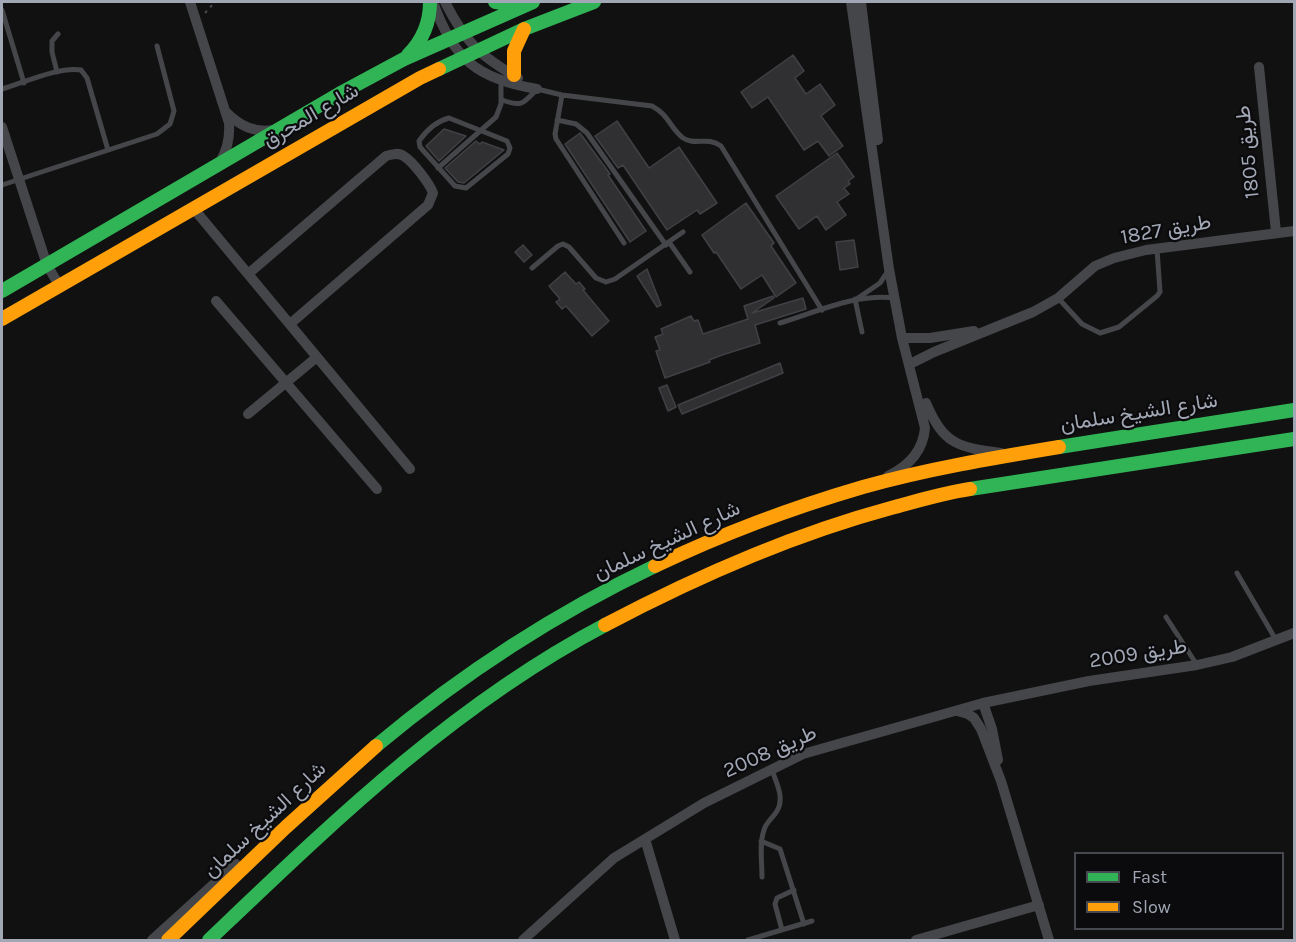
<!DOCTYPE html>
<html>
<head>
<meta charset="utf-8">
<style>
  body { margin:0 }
  #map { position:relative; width:1296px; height:942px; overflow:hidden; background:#111; font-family:Karla,sans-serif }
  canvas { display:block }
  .frame { position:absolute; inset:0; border:3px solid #a1a7b4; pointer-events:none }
  .legend { position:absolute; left:1074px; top:852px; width:210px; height:78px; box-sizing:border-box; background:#0b0b0d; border:2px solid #474950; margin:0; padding:8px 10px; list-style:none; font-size:18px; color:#a1a7b4 }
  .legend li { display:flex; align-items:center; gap:12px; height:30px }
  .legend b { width:30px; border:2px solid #474950 }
</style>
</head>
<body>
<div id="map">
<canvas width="1296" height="942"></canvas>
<div class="frame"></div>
<ul class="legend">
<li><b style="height:8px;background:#30b455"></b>Fast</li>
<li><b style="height:8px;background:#ff9f0a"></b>Slow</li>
</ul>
</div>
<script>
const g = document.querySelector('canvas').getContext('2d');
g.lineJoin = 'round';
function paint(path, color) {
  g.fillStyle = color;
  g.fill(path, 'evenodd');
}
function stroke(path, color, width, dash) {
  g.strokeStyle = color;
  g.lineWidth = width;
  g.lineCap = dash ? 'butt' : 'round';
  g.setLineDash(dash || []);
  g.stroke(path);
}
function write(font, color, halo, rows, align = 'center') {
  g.font = font + ' Karla,Vazirmatn,sans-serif';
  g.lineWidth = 4.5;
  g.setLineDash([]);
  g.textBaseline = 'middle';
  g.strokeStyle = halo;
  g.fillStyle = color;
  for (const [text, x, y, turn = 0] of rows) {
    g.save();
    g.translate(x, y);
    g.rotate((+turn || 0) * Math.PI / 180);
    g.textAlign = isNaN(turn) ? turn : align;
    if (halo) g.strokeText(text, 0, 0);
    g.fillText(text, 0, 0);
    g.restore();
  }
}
const building = new Path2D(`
  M793,55l11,16 -9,7 11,16 14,-10 15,21 -14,11 22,30 -14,10 -11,-15 -14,9 -36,-53 -16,11 -11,-16z
  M617,121l32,47 30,-21 38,56 -17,11 -3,-4 -30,20 -44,-65 -5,3 -23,-32z
  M444,129l22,7 -27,25 -13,-15z
  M580,133l30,41 -2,1 38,56 -16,11 -65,-98z
  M476,141l4,3 2,-2 22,8 -40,33 -6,-1 -13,-14z
  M837,153l17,24 -6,4 2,3 -6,4 5,6 -12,8 9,13 -20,15 -9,-14 -18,13 -23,-33z
  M746,203l28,40 -3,3 25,37 -20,14 -14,-22 -21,14 -25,-37 -2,1 -12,-18z
  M854,240l4,27 -18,3 -4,-28z
  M523,245l9,10 -8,7 -9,-10z
  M647,269l14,36 -4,2 -20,-31z
  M565,272l11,12 3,-2 6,7 -2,1 26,31 -17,15 -26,-30 -4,3 -6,-7 4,-3 -11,-13z
  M773,296l1,2 -22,15 51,-15 3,11 -51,16 5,18 -38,12 -13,5 1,2 -45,16 -9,-27 4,-1 -5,-13 8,-3 -2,-5 30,-13 3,5 4,-1 5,14 45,-15 -4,-13z
  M780,363l3,10 -101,41 -4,-9z
  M667,385l9,22 -8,4 -9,-23z`);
paint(building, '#303032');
stroke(building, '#404145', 1.5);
stroke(new Path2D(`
  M205,13l10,-11`), '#47484c', 2, [3, 4.5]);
stroke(new Path2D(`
  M2,10l22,73
  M57,72l-5,-20v-11l6,-7
  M2,89c21,-6 58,-23 79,-19l6,8 21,72
  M562,95l-7,39 1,5 68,104
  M502,100c20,7 21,4 35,-11l25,6 90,11c17,9 18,22 31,32 12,8 24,-2 38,8l101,164
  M449,118l58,23 3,7 -2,6 -42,34 -11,-2 -35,-39 -1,-6c7,-10 18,-20 30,-23z
  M557,120l19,4 11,9 79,112
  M438,168l58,-51 5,-13v-23
  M2,185l155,-51 13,-10 4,-13 -17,-65
  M669,242l21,30
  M532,268l26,-22 5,-2 6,3 27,31 10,4 9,-3 68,-47
  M858,298l22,-15 8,-12
  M1058,298l24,26 18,9 19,-6 38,-31 3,-4 -3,-43
  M855,299l7,33
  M780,323c37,-11 76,-30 115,-25
  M1237,573l39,67
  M1166,617l31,48
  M761,841l19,8 24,75
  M762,877c0,-15 -3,-33 2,-47 2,-8 9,-12 13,-19 8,-13 -1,-29 -5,-41
  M782,930l-7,-26 2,-6 17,-8
  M748,940l64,-19`), '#45464a', 5);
stroke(new Path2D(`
  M190,2l39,121c1,16 -2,27 -10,41
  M433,2c20,57 44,77 104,87
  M445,2c21,41 34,53 73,76
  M851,2l38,267 13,69 23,90c-2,23 -16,38 -37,48
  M861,2l17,138
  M1259,67l17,165
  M226,112c14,14 28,21 48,18
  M2,127l45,138 12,20
  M194,209l216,260
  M248,274l138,-118c6,-2 13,-4 19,1 8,5 25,27 28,36l-5,12 -138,119
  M216,301l161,188
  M902,338h28l44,-7
  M910,364l24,-12 99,-40 25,-14 37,-32 19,-8 32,-8 148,-19
  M926,403c18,42 32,44 75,50
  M248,414l69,-57
  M983,703l9,26 6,31
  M957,711l11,3 6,4 7,11 20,52 48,159
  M645,839l30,101
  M152,940l84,-76
  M523,940l91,-82 90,-55 99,-49 180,-51 106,-22 108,-16 35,-8 62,-24
  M916,940l123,-35`), '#45464a', 10);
stroke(new Path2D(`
  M495,2l27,3
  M408,55c15,-15 22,-32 22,-53
  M439,69l85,-40 70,-27
  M2,291l337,-197 65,-35 129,-57
  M1059,447l235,-37
  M970,489l324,-50
  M376,746c85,-71 178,-132 279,-180
  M209,940c123,-117 244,-235 396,-315`), '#30b455', 14);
stroke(new Path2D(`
  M514,75v-24l10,-22
  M2,319l418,-241 19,-9
  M655,566c67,-32 136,-58 208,-79 64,-18 130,-29 196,-40
  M605,625c91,-48 186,-90 286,-117 26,-7 52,-15 79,-19
  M168,940l118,-113 90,-81`), '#ff9f0a', 14);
write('21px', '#a1a7b4', '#0b0b0d', [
  ["شارع المحرق",311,116,-30],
  ["طريق 1805",1248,152,-96],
  ["طريق 1827",1166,230,-10],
  ["شارع الشيخ سلمان",1139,413,-9],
  ["شارع الشيخ سلمان",667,541,-25],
  ["طريق 2009",1138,654,-9],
  ["طريق 2008",770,752,-24],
  ["شارع الشيخ سلمان",265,820,-43]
]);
</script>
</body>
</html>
